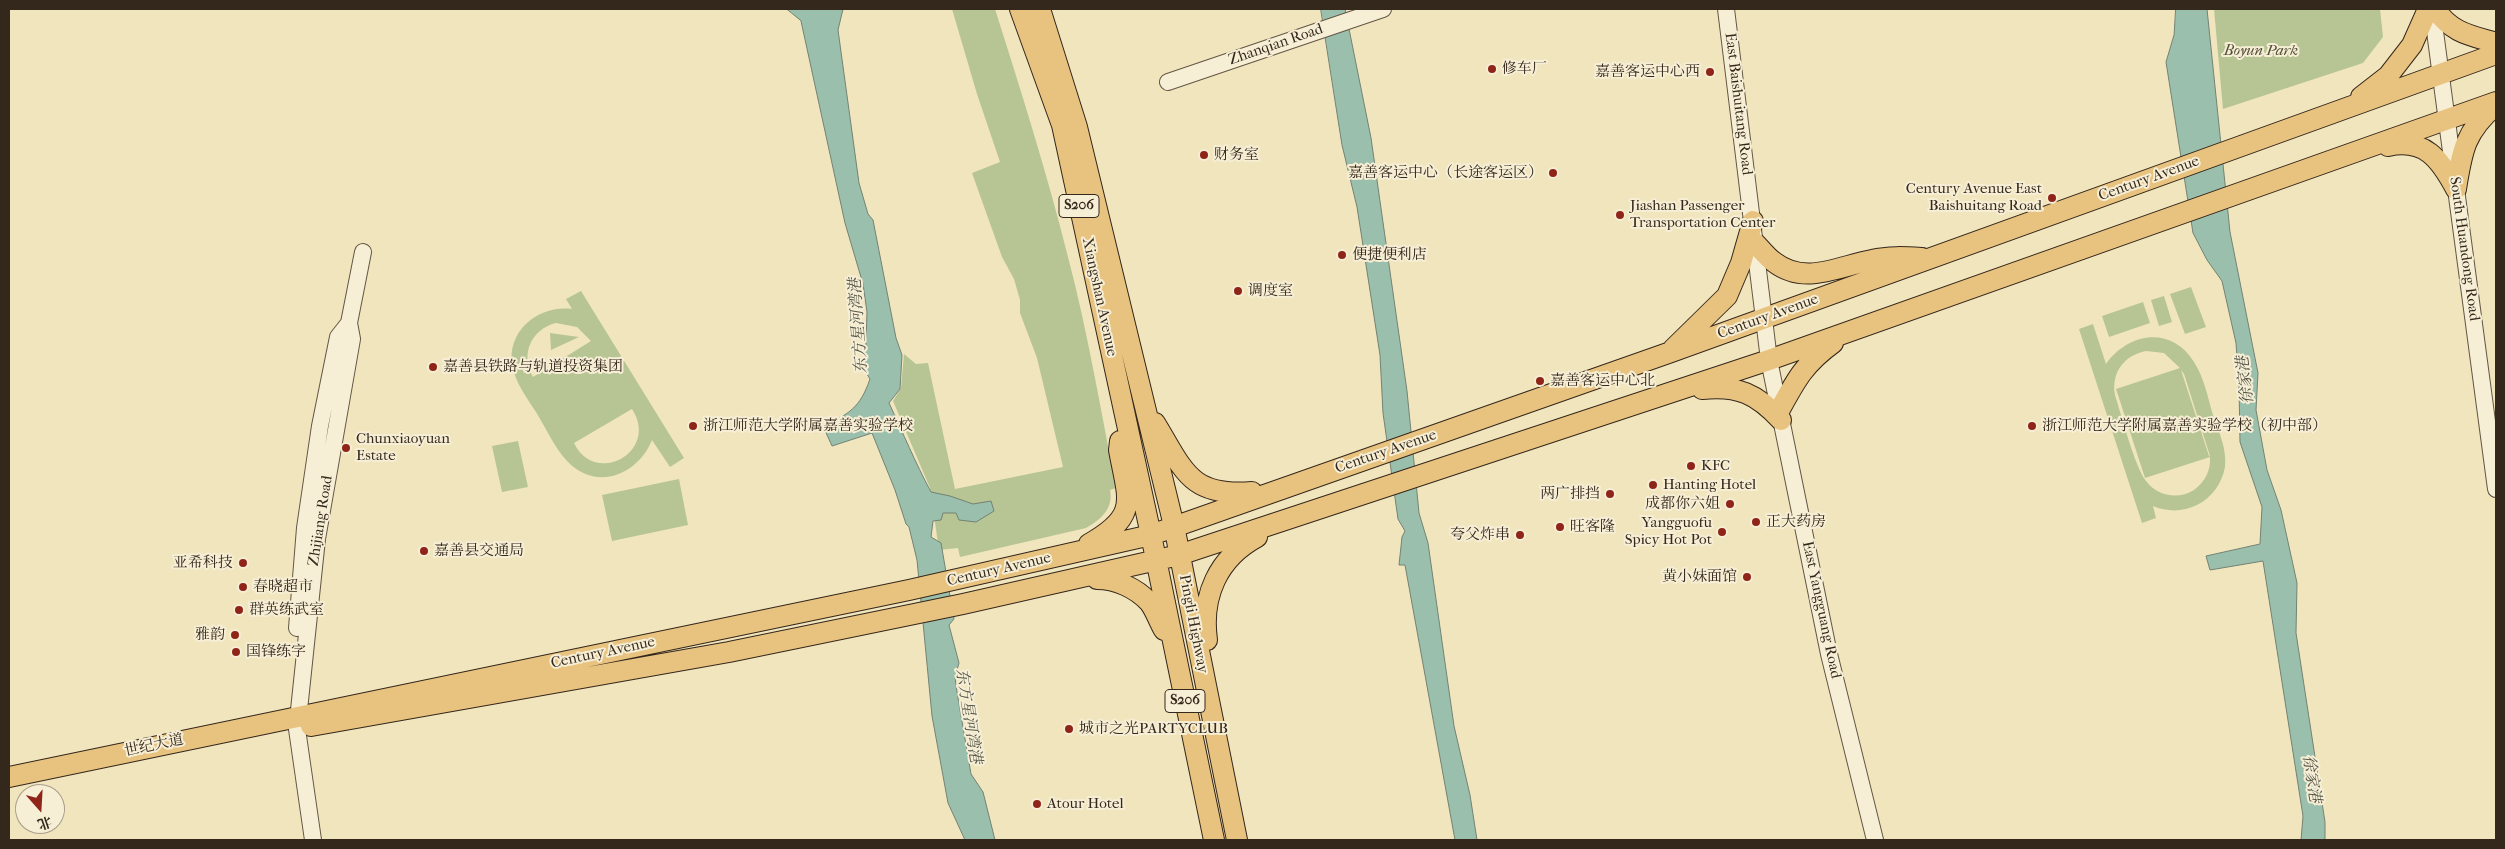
<!DOCTYPE html>
<html>
<head>
<meta charset="utf-8">
<style>
  body { margin:0 }
  #map { position:relative; width:2505px; height:849px; overflow:hidden; background:#f1e5be; font-family:"IM FELL French Canon","Noto Serif SC",serif }
  canvas { display:block }
  .frame { position:absolute; inset:0; border:10px solid #34271b; pointer-events:none }
  .north { position:absolute; left:15px; top:784px; width:50px; height:50px; box-sizing:border-box; background:#f6eed5; border:1px solid #a89e8b; border-radius:50%; rotate:161deg; font-size:14px; font-weight:700; line-height:20px; text-align:center; color:#34271b }
  .north::after { content:''; display:block; margin:auto; width:18px; height:22px; background:#8f2418; clip-path:polygon(50% 0,100% 100%,50% 72%,0 100%) }
</style>
</head>
<body>
<div id="map">
<canvas width="2505" height="849"></canvas>
<div class="frame"></div>
<div class="north">北</div>
</div>
<script>
const g = document.querySelector('canvas').getContext('2d');
g.lineJoin = 'round';
function paint(path, color) {
  g.fillStyle = color;
  g.fill(path, 'evenodd');
}
function stroke(path, color, width, dash) {
  g.strokeStyle = color;
  g.lineWidth = width;
  g.lineCap = dash ? 'butt' : 'round';
  g.setLineDash(dash || []);
  g.stroke(path);
}
function write(font, color, halo, rows, align = 'center') {
  g.font = font + ' "IM FELL French Canon","Noto Serif SC",serif';
  g.lineWidth = 4;
  g.setLineDash([]);
  g.textBaseline = 'middle';
  g.strokeStyle = halo;
  g.fillStyle = color;
  for (const [text, x, y, turn = 0] of rows) {
    g.save();
    g.translate(x, y);
    g.rotate((+turn || 0) * Math.PI / 180);
    g.textAlign = isNaN(turn) ? turn : align;
    if (halo) g.strokeText(text, 0, 0);
    g.fillText(text, 0, 0);
    g.restore();
  }
}
paint(new Path2D(`
  M952,9h43c26,82 52,164 73,248 20,76 33,154 48,231l-6,2c4,19 -10,30 -24,38l-126,29 -2,-9 -19,2 -9,-62 -37,-87 8,-13 3,-34 12,10 12,-1 27,126 108,-22 -26,-109 -17,-45v-13l-6,-21 -12,-22 -30,-84 28,-11 -23,-68z
  M2214,9h166l3,28 -20,26 -140,46z
  M2191,287l15,40 -21,7 -15,-40z
  M581,291l103,167 -14,9 -18,-27c-14,35 -56,52 -85,21 -13,-14 -21,-33 -31,-49 -9,-14 -21,-30 -24,-47 -5,-35 27,-60 60,-56l-6,-10zM556,323l21,4 14,14 -58,36c-13,-22 -2,-48 23,-54zM632,409c28,43 -37,78 -58,34z
  M2164,296l8,26 -13,4 -8,-26z
  M2143,302l7,21 -41,14 -7,-21z
  M2093,324l13,40c22,-31 65,-39 88,-2 10,15 14,36 19,53 6,17 14,34 12,52 -3,16 -13,31 -28,38 -14,7 -30,7 -44,1l3,12 -14,5 -63,-194zM2146,351l18,2 16,15 -64,21 29,89 65,-21c1,13 -5,25 -16,33 -16,10 -37,6 -48,-9 -11,-14 -25,-67 -31,-86 -4,-22 9,-40 31,-44zM2181,370l3,4 26,82h-1z
  M550,333l29,4 -28,13z
  M518,441l10,46 -26,5 -10,-46z
  M679,479l9,46 -76,16 -10,-46z`), '#b7c594');
const water = new Path2D(`
  M787,9h56l-5,21 21,153 9,31 5,6 23,118 6,17 -2,34 -11,14c14,30 26,59 42,89l19,4 23,8 18,-3 3,10 -18,11 -17,-2 -3,-7h-13l-2,7 -8,1 -2,16 10,6 13,76 -5,6 10,38 -4,14 2,15 14,82 12,18 12,48h-30l-17,-37 -16,-87 -15,-156 -8,-33 -3,-3 -11,-34 -23,-57 -40,13 -9,-20c26,-12 37,-18 47,-47l-5,-8 2,-59 -4,-28 -18,-61 -44,-202z
  M1321,9h24l26,129 36,253 12,122 9,30 26,183 16,69 7,45h-22l-50,-275h-6l3,-28 3,-6 -7,-12 -15,-106 -3,-58 -23,-148 -15,-62z
  M2176,9h31l23,223 28,141 -2,37 11,60 14,40 16,73 -1,50 29,189v18h-24l2,-24 -40,-255 -53,9 -4,-14 54,-12 2,-37 -22,-65 -1,-57 -3,-42 -14,-62 -15,-21 -14,-27 -27,-171 8,-27z`);
paint(water, '#9bbfad');
stroke(water, '#728273', 1);
const minor = new Path2D(`
  M1726,9l43,351 60,294 46,186
  M2432,9l64,480
  M1168,82l215,-73
  M297,628l8,-100 15,-102 18,-89 11,-14
  M313,840l-16,-111 20,-190 35,-200 -3,-16 14,-71`);
const major = new Path2D(`
  M1020,9l42,116 89,410 63,305
  M1040,9l37,118 97,399 63,314
  M2435,9c17,24 34,26 61,34
  M2361,97l27,-21 24,-31 16,-36
  M2388,146c37,-8 52,13 68,43
  M2456,189c6,-38 9,-58 40,-84
  M1755,243c6,6 12,14 19,19 31,24 65,4 98,-2 17,-4 33,-3 50,-2
  M1673,349l54,-53 14,-33 12,-42
  M1702,389c36,-4 55,5 79,31
  M1779,411c17,-31 25,-47 54,-68
  M1155,423c29,47 34,74 97,69
  M1089,544c51,-29 39,-44 30,-94l1,-9
  M1097,579c19,0 39,9 52,23 6,7 10,20 15,28
  M1207,640c-6,-44 11,-82 50,-103
  M311,726l418,-74 234,-48 216,-49 590,-195 727,-258
  M9,777l900,-187 242,-55 520,-183 825,-298`);
stroke(minor, '#635644', 18);
stroke(major, '#34271b', 22);
stroke(minor, '#f6eed5', 16);
stroke(major, '#e8c27f', 20);
for (const [x, y, r, color] of [
  [1492,69,5,"#8f2418"],
  [1710,72,5,"#8f2418"],
  [1204,155,5,"#8f2418"],
  [1553,173,5,"#8f2418"],
  [2052,198,5,"#8f2418"],
  [1620,215,5,"#8f2418"],
  [1342,255,5,"#8f2418"],
  [1238,291,5,"#8f2418"],
  [433,367,5,"#8f2418"],
  [1540,381,5,"#8f2418"],
  [693,426,5,"#8f2418"],
  [2032,426,5,"#8f2418"],
  [346,448,5,"#8f2418"],
  [1691,466,5,"#8f2418"],
  [1653,485,5,"#8f2418"],
  [1610,494,5,"#8f2418"],
  [1730,504,5,"#8f2418"],
  [1756,522,5,"#8f2418"],
  [1560,527,5,"#8f2418"],
  [1722,532,5,"#8f2418"],
  [1520,535,5,"#8f2418"],
  [424,551,5,"#8f2418"],
  [243,563,5,"#8f2418"],
  [1747,577,5,"#8f2418"],
  [243,587,5,"#8f2418"],
  [239,610,5,"#8f2418"],
  [235,635,5,"#8f2418"],
  [236,652,5,"#8f2418"],
  [1069,729,5,"#8f2418"],
  [1037,804,5,"#8f2418"]
]) {
  const dot = new Path2D();
  dot.arc(x, y, r, 0, 2 * Math.PI);
  g.fillStyle = color;
  g.fill(dot);
  stroke(dot, '#f6eed5', 2);
}
for (const [x, y, w] of [
  [1079,206,40],
  [1185,701,40]
]) {
  const box = new Path2D();
  box.roundRect(x - w / 2, y - 11.5, w, 23, 4);
  g.fillStyle = '#f6eed5';
  g.fill(box);
  stroke(box, '#34271b', 1);
}
write('bold 14px', '#34271b', null, [
  ["S206",1079,206],
  ["S206",1185,701]
]);
write('15px', '#34271b', '#f6eed5', [
  ["Zhanqian Road",1276,45,-19],
  ["East Baishuitang Road",1738,104,83],
  ["Century Avenue",2149,179,-20],
  ["South Huandong Road",2464,249,82],
  ["Xiangshan Avenue",1099,297,78],
  ["Century Avenue",1768,317,-20],
  ["Century Avenue",1386,452,-19],
  ["Zhijiang Road",321,521,-81],
  ["Century Avenue",999,570,-13],
  ["East Yangguang Road",1821,610,78],
  ["Pingli Highway",1193,624,79],
  ["Century Avenue",603,653,-12],
  ["世纪大道",154,746,-12]
]);
write('italic 15px', '#554e39', '#f6eed5', [
  ["Boyun Park",2261,51]
]);
write('15px', '#34271b', '#f6eed5', [
  ["修车厂",1502,69],
  ["嘉善客运中心西",1700,72,"right"],
  ["财务室",1214,155],
  ["嘉善客运中心（长途客运区）",1543,173,"right"],
  ["Century Avenue East",2042,189,"right"],
  ["Baishuitang Road",2042,206,"right"],
  ["Jiashan Passenger",1630,206],
  ["Transportation Center",1630,223],
  ["便捷便利店",1352,255],
  ["调度室",1248,291],
  ["嘉善县铁路与轨道投资集团",443,367],
  ["嘉善客运中心北",1550,381],
  ["浙江师范大学附属嘉善实验学校",703,426],
  ["浙江师范大学附属嘉善实验学校（初中部）",2042,426],
  ["Chunxiaoyuan",356,439],
  ["Estate",356,456],
  ["KFC",1701,466],
  ["Hanting Hotel",1663,485],
  ["两广排挡",1600,494,"right"],
  ["成都你六姐",1720,504,"right"],
  ["正大药房",1766,522],
  ["Yangguofu",1712,523,"right"],
  ["Spicy Hot Pot",1712,540,"right"],
  ["旺客隆",1570,527],
  ["夸父炸串",1510,535,"right"],
  ["嘉善县交通局",434,551],
  ["亚希科技",233,563,"right"],
  ["黄小妹面馆",1737,577,"right"],
  ["春晓超市",253,587],
  ["群英练武室",249,610],
  ["雅韵",225,635,"right"],
  ["国锋练字",246,652],
  ["城市之光PARTYCLUB",1079,729],
  ["Atour Hotel",1047,804]
], 'left');
write('italic 16px', '#535547', '#f6eed5', [
  ["东方星河湾港",859,326,-94],
  ["徐家港",2246,380,-97],
  ["东方星河湾港",968,716,81],
  ["徐家港",2311,779,81]
]);
</script>
</body>
</html>
